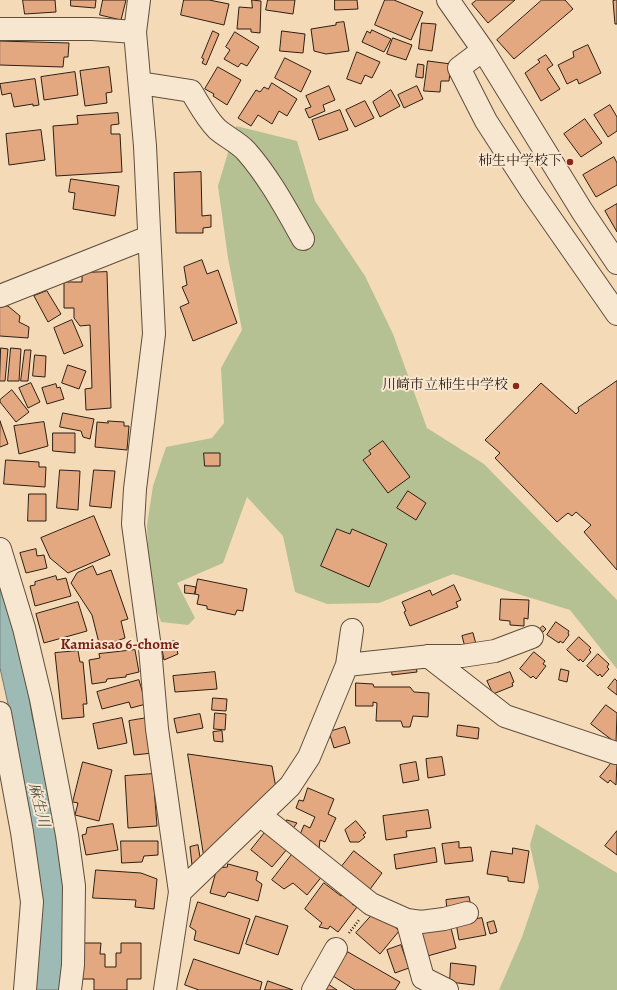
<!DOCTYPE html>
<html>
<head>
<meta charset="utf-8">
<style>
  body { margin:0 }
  canvas { display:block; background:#f4dab7 }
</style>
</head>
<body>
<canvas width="617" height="990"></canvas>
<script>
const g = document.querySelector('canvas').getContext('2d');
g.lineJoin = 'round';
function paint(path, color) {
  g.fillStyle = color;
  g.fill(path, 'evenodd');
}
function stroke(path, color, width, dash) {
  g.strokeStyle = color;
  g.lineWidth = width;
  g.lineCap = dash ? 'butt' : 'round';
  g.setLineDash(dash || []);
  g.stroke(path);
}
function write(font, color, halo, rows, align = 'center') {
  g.font = font + ' Alegreya,"Noto Serif JP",serif';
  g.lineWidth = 4;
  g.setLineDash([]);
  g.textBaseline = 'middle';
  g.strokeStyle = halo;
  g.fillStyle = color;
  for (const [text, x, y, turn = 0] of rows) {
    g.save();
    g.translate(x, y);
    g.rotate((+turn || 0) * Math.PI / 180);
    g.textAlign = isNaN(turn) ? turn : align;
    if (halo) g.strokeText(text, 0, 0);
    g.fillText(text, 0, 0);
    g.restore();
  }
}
paint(new Path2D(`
  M236,126l61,15 18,60 50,75 28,58 34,94 57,36 133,136v69l-47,-59 -117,-36 -74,29 -52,1 -32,-12 -12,-56 -36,-39 -24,66 -46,20 18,35 -7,7 -27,-3 -11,-33 -3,-64 6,-39 13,-39 46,-9 12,-15 -3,-55 21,-38 -14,-72 -10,-72z
  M536,824l81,49v117h-118l23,-53 17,-50 -9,-42z`), '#b6c193');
const water = new Path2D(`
  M0,578l18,51 14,87 33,144 -1,130h-31l-18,-255 -15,-67z`);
paint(water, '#9dbab5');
stroke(water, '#707c74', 1);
const building = new Path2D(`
  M23,0h32l1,12 -31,2z
  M71,0h25l-1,8 -24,-2z
  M103,0h23l-5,20 -21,-5z
  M184,0h25l20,4 -5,21 -43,-10z
  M252,0l9,1 -1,32 -9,-1v-3h-14l2,-22 13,1z
  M268,0h27l-2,14 -27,-4z
  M335,0h22l1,9 -23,1z
  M385,0h9l29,12 -12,28 -36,-15z
  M477,0h38l-27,23 -16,-19z
  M542,0h23l8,9 -59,50 -17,-19z
  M617,0v24h-2l-2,-23z
  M344,22l5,29 -23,3 -12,-3 -3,-22 25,-4v-2z
  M422,23l14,1 -4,27 -13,-2z
  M372,30l19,9 -7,13 -22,-10 5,-11 3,2z
  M213,31l6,3 -13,31 -4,-2 2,-4 -2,-1z
  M282,31l23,3 -2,19 -23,-2z
  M235,32l24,15 -12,19 -6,-3 -3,4 -14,-8 6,-9 -4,-3z
  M393,38l19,7 -6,15 -19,-6z
  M0,41l69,2 -1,14h-4l-1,10 -63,-2z
  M588,45l13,28 -22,11 -2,-5 -10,5 -9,-19 16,-8 -1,-5z
  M357,52l23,10 -8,16 -7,-3 -4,9 -14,-5z
  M546,55l7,10 -6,4 13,20 -19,12 -16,-28 15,-11 -2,-2z
  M285,58l26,13 -10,21 -26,-14z
  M428,61l23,3 -2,17h-8l-1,11 -16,-1z
  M418,64l6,1 -1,13 -7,-1z
  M109,67l3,25 -6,1 1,10 -22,3 -5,-35z
  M218,67l23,13 -14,25 -14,-9 1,-2 -9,-5z
  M75,72l3,23 -34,5 -3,-23z
  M35,79l4,26 -6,1v-2l-19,3 -3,-14 -9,2 -2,-11z
  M272,83l25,16 -10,17 -8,-5 -7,13 -14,-9 -7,11 -13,-8 18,-28 4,2 4,-5 4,2z
  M329,86l6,14 -12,5 2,6 -16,7 -4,-9 6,-2 -5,-11z
  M417,86l6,13 -19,9 -6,-13z
  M391,90l9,16 -20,11 -7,-15z
  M365,101l9,17 -19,9 -9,-17z
  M610,105l7,12v14l-9,6 -14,-22z
  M340,110l8,20 -29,10 -7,-20z
  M118,113l1,11 -8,1v9h9l2,38 -66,4 -3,-50 25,-2 -1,-8z
  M585,119l17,24 -21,14 -17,-23z
  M41,130l4,30 -36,5 -3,-31z
  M614,157l3,6v22l-21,12 -13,-22z
  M201,172l1,44 9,-1v12l-8,1v5h-27l-2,-60z
  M71,179l48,7 -4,30 -42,-7 2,-16 -6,-1z
  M617,204v28l-12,-21z
  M202,260l5,14 11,-4 19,53 -44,18 -13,-34 9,-4 -7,-16 5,-2 -3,-18z
  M107,272l4,136 -25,2 -1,-21 7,-1 -2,-63 -10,1 -6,-8v-10h-10v-26h18v-9z
  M47,291l14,23 -13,8 -14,-26z
  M0,306h8l12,10 -1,6 10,5 -1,11 -28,-2z
  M72,320l11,26 -19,8 -10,-26z
  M1,348l7,1 -3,32h-5z
  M11,348l10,1 -2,32h-11z
  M25,350h6l-3,31h-7z
  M35,355l11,1 -1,21 -12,-1z
  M68,365l18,6 -7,18 -17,-6z
  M617,381v189l-33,-38 7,-7 -15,-13 -4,4 -4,-3 -11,9 -62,-64 5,-5 -15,-13 56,-57 35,31 3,-3 -1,-3z
  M31,383l9,19 -12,6 -9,-20z
  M56,384l1,4 3,-1 4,12 -17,5 -5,-16z
  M12,390l17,22 -13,10 -16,-20v-2z
  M63,413l31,6 -4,20 -7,-2 -2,-6 -21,-4z
  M0,421l8,23 -8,3z
  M108,421l16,1v4h5l-2,24 -32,-3 2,-25 11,1z
  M44,422l4,24 -29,8 -5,-28z
  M53,433h22v20l-22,-2z
  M383,441l27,36 -22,16 -25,-33 8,-6 -2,-3z
  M204,453h16v13h-15z
  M6,460l33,2v5h7l-1,20 -41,-3z
  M60,470l20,1 -2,39 -21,-2z
  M94,470l21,1 -4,37 -21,-2z
  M408,491l18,12 -10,17 -19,-12z
  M29,494h17v27h-18z
  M94,516l16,39 -42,18 -18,-15 -9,-20z
  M337,529l13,5 2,-5 35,15 -18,43 -48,-21z
  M36,549l1,7 7,-1 3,13 -21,5 -6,-20z
  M93,566l4,9 14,-5 17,49 -7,2 4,17 -25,9 -8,-32 -21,-32 6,-10z
  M56,576l1,4 9,-2 5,18 -36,10 -5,-20 5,-1v-3z
  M198,579l49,10 -4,22 -6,-1 -2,5 -28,-6v-3l-10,-2 2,-9 -4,-1z
  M185,585l11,2 -1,7 -10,-1z
  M454,585l7,15 -5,2 2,5 -48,19 -6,-14 2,-1 -4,-9 28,-12 2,5z
  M501,599l28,1 -1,19 -4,-1v8l-14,-1v-4l-10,-1z
  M78,602l9,29 -43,12 -8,-29z
  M556,622l13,9 -1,2 1,2 -6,8 -3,-2 -1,2 -12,-8z
  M543,626l3,3 -4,4 -3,-3z
  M473,633l3,11 -11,3 -3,-11z
  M579,637l12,11 -2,2 2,2 -8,10 -3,-3 -1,2 -12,-11z
  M175,641l3,13 -14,6 -3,-16z
  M135,650l4,22 -13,3v2l-19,2 -1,3 -14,2 -3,-24 11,-2 -1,-4z
  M78,651l2,11h3l4,42h-4l1,13 -22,2 -7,-66z
  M534,652l11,9 -2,3 3,2 -10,13 -3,-3 -2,2 -11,-9z
  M598,654l11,10 -2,3 2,2 -7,8 -2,-3 -2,2 -11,-10z
  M415,662l2,10 -25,3 -1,-10z
  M561,669l8,2 -2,11 -8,-2z
  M215,672l2,17 -42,3 -2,-16z
  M510,672l4,10 -2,1 1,3 -20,8 -6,-13z
  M615,679l2,2v14l-9,-7z
  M139,680l7,24 -15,4 -2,-6 -27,7 -5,-17z
  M356,683l17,1 1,3h36l4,5 15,1 -1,24 -15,-1 -3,11h-7l-2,-6h-25l1,-18 -4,-1v4h-17z
  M213,698l14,1 -1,12 -14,-1z
  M606,705l11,8 -1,30 -25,-19z
  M215,713l11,1 -1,16 -11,-1z
  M200,714l3,14 -26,5 -3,-14z
  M122,718l5,25 -29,6 -5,-25z
  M147,718l6,35 -19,2 -5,-34z
  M458,725l21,3 -1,11 -21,-3z
  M345,727l5,16 -16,5 -5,-16z
  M222,731l1,11 -9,-1 -1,-9z
  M188,754l84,12 4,22 -72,68z
  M442,757l3,18 -17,3 -2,-19z
  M614,760l3,3 -1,22 -6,-5 -2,3 -8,-6z
  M83,762l29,8 -13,51 -24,-6 3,-12 -5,-1z
  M416,762l3,18 -16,3 -3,-18z
  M153,774l4,52 -29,2 -3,-52z
  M308,788l26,11 -6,15 8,4 -11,24 -5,-2 -1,9 -20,-12 5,-12 6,3 5,-11 -19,-9 3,-8 4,1z
  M428,810l3,18 -25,3 1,6 -21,3 -3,-24z
  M287,820l10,3 -6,8 -7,-3z
  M356,821l10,12 -3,2 2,2 -6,5h-9l-5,-12z
  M113,824l5,26 -32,5 -4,-20 4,-1 1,-6z
  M267,830l21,18 -16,19 -21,-17z
  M617,831v24l-12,-9z
  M121,841h37v14l-14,1 -2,6 -20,1z
  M459,842v6l12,-1 2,14 -28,3 -3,-20z
  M198,845l3,18 -9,2 -2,-18z
  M435,848l2,14 -41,7 -2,-14z
  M513,848l16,3 -5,32 -16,-2v-4l-21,-3 4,-23 21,3z
  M354,851l28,22 -14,19 -29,-22z
  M294,852l29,23 -16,20 -14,-12 -9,6 -12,-9z
  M228,864l30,8 -2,8 6,4 -4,17 -30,-9 -3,5 -15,-4 7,-25 10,-1z
  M96,870l45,3 16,6 -3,30 -19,-2 1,-7 -43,-2z
  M324,883l17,13 4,-3 10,6 -3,5 5,3 -19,25 -8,-6 -2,3 -9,-2 3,-4 -17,-14z
  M469,897l2,9 -24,4 -1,-10z
  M198,902l52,17 -11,35 -45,-14 2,-9 -6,-4z
  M372,915l25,5 -2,7 4,4 -19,23 -24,-21z
  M256,916l32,10 -10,29 -32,-11z
  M482,918l4,17 -27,5 -3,-17z
  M494,921l3,11 -7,2 -3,-11z
  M450,924l6,24 -32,9 -7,-24z
  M82,943h19l-1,11h5v13h11v-14h5v-10h20v36h-14v11h-33v-11h-13z
  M401,945l8,23 -14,5 -8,-23z
  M348,952l52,30 -5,8h-40l-22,-14z
  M194,959l68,23 -2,8h-61l-14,-5z
  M451,963l25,3 -2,19 -24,-3z
  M268,981l25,9h-28z
  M328,984l9,6h-13z`);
paint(building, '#e4a880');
stroke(building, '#2d1f13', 1);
const minor = new Path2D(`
  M139,0l-4,32 10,114 9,188 -19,155 -2,35 17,124 7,81 23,163 -15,98
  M448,0l35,50 99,161 35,52
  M0,29h92l43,3
  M483,50l-24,18 27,53 46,71 85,122
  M140,83l51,8c8,13 15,27 26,38 9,8 21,13 29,22 23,26 40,58 57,88
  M0,296l149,-59
  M0,549l24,79 17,71 26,136 7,51 -1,79 -3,25
  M428,656l77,60 111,37
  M347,665l84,-9h31l33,-5 37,-14
  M0,713l22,119 10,70 -7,88
  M260,815l111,89 36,16 14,2 23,-3 23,-6
  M180,892l110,-106 19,-29 38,-92 5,-35
  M407,920l16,58 24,12
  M313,990l23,-41`);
stroke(minor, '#5f4e3c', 24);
stroke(new Path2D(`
  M349,933l10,-13`), '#2d1f13', 2.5, [1, 2]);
stroke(minor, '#f8e7d0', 22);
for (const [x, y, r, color] of [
  [570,162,4,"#8f2418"],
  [516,386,4,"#8f2418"]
]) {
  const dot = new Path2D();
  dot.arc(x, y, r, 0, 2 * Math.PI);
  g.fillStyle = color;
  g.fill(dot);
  stroke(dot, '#f8e7d0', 1.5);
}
write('14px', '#2d1f13', '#f8e7d0', [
  ["柿生中学校下",562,162],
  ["川崎市立柿生中学校",508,386]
], 'right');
write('bold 15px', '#7a1f14', '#f8e7d0', [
  ["Kamiasao 6-chome",120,645]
]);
write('italic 15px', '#4f4e44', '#f8e7d0', [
  ["麻生川",38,805,76]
]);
</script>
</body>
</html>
